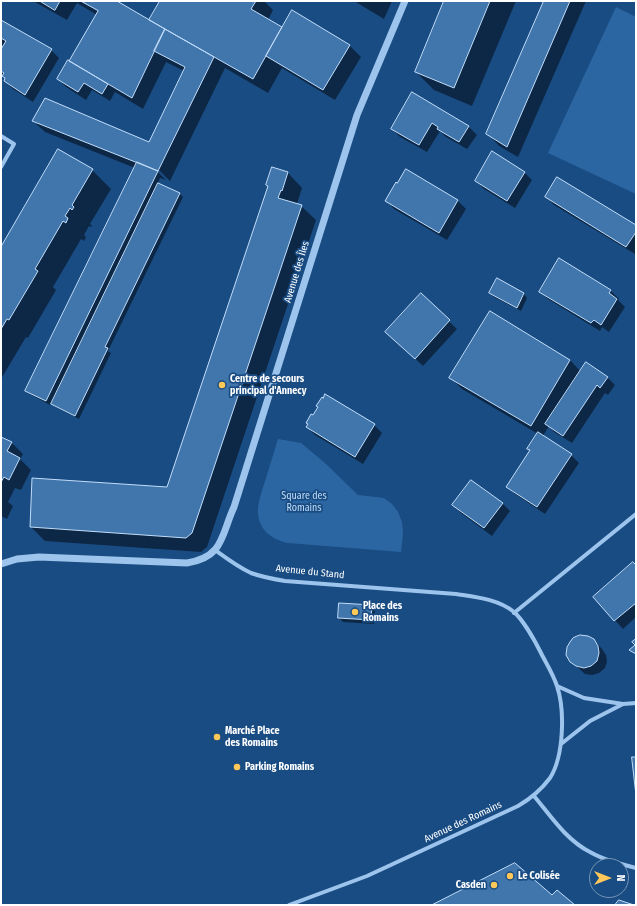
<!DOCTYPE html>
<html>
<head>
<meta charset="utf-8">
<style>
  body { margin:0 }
  #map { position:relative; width:637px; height:906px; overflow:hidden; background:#194c83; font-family:"Fira Sans Condensed",sans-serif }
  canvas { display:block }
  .frame { position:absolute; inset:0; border:2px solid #fff; pointer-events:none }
  .north { position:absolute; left:589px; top:858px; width:40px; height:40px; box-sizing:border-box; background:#194c83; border:1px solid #7594b5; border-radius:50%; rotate:90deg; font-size:11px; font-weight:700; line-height:16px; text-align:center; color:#fff }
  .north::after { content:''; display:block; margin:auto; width:14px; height:18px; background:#ffc858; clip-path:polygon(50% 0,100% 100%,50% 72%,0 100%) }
</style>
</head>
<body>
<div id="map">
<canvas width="637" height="906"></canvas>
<div class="frame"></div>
<div class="north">N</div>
</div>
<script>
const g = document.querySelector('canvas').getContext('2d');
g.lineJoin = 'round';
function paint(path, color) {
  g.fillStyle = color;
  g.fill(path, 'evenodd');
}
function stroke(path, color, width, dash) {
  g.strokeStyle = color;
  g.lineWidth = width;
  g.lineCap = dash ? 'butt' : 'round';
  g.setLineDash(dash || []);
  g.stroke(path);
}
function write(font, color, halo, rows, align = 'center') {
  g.font = font + ' "Fira Sans Condensed",sans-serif';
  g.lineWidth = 3.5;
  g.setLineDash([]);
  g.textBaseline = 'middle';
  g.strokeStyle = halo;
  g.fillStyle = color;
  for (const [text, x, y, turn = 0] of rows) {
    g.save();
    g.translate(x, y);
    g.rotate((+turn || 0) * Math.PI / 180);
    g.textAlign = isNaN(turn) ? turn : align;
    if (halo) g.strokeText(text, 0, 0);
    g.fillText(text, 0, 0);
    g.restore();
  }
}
paint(new Path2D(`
  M616,7l20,10v177l-88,-41z
  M278,439l23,4 24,20 33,32 26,3 8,6 6,8 4,10 1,11 -2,19 -113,-9c-18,-4 -31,-15 -30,-34 1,-11 5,-21 8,-31 4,-13 8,-26 12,-39z`), '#2c66a2');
paint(new Path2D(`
  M33,1h82l38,22 8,-22h103l9,9 -5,10 14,8 67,17 12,12 -26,43 -53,-32 -14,25 -43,-25 -55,113 -15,-15 -1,2 12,12 -6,-2 -2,5 21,10 4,4 -75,154 3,2 -32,66 -23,-12 -5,-4 -1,2 -20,-11 -4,-3 109,-223 -90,-36 -12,-11 116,22 35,-72 -18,-9 -23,47 -28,-17 -5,9 -18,-11 -6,10 -20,-13 -8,-8 39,-64 -20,-12 -10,17z
  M354,1h38l-8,18z
  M445,1h71l-44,105 -38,-16 -18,-18z
  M545,1h41l-68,156 -19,-11 -11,-12z
  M1,21l50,29 8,8 -26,44 -20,-13 -8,-8 1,-2 -2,-4 -3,-2z
  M413,93l56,34 8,8 -10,14 -21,-12 -6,-6 -13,21 -27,-15 -8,-8z
  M273,168l15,5 14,15 -5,16 4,2 15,14 -109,327 -6,5 -156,-11 -14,-14 137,-39 101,-301z
  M92,170l19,19 -21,35 2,2 -1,1 -2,-1 -5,9 2,2 -2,4 -3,-2 -28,48 3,3 -28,48 -2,-1 -25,42v-130z
  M406,170l52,31 8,8 -19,31 -53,-31 -7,-8z
  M524,172l8,8 -17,28 -31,-19 -8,-8z
  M546,197l90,29v26l-1,2 -81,-49z
  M559,260l52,31 8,8 -1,1 7,7 -16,25 -7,-5 -2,4 -52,-32 -8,-7z
  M490,293l34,1 3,4 -6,13 -27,-14z
  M421,295l36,34 -34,37 -28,-26z
  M570,360l11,12 26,5 8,8 -7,10 -3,-2 -33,50 -18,-11 -5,-6 -6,10 28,19 8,8 -34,51 -30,-20 -8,-7 24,-36 -2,-2 9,-15 -76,-45 -11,-11z
  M319,408l55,17 8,8 -19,31 -48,-29 -8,-8z
  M1,438l10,4 12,12 -3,5 11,11 -10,20 -6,-2 -7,14 5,4 -6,13 -6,-3z
  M502,503l8,8 -18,25 -31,-23 -8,-8z
  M636,566v51l-13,12 -29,-32z
  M372,606l3,4 -1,14 -31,-2 -4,-4z
  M594,640l8,9 4,6 1,7 -2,6 -6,5 -7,2 -7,-1 -14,-13z`), '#0007');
const building = new Path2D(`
  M40,1h20l-5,9z
  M81,1h36l48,28 -33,69 -63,-37 29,-50z
  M160,1h96l-5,8 31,18 -29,52 -104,-59z
  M444,1h46l-36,87 -39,-16z
  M544,1h26l-63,146 -21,-13z
  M292,10l58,35 -27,45 -57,-34z
  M1,20l51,29 -27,46 -21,-14 1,-3 -3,-2 2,-3 -3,-2v-22l5,-8 -5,-3z
  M165,29l49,28 -56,114 -126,-50 13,-23 104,44 36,-75 -31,-16z
  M68,60l40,24 -6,10 -18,-11 -6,9 -21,-13z
  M412,92l57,34 -10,16 -22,-13 1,-2 -6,-4 -13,22 -28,-16z
  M58,149l35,20 -21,36 2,2 -2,3 -2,-2 -5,8 3,2 -2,5 -3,-2 -28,48 3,2 -29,49 -2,-1 -6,10v-82z
  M492,151l33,21 -18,29 -32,-20z
  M137,162l21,9 -112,230 -21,-10z
  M272,167l16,5 -6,19 -1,-1 -3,8 24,7 -110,328 -6,5 -156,-11 2,-49 135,9 101,-301 -2,-1z
  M406,169l52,31 -19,33 -54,-32 11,-19 1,1z
  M557,177l79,48v7l-10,15 -81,-50z
  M158,183l22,10 -75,154 3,1 -33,68 -24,-12z
  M559,258l52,32 -2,3 8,6 -16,26 -7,-5 -3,3 -52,-31z
  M497,278l27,15 -7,15 -28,-15z
  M421,293l29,27 -35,39 -30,-27z
  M490,311l80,49 -39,66 -82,-48z
  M586,362l22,15 -8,11 -3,-3 -34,51 -18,-12z
  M325,394l50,30 -20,33 -49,-30 2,-3 -2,-1 5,-9 2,1 5,-8 -2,-1 6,-9 1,1z
  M538,432l34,22 -35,53 -31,-20 24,-37 -3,-1z
  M1,437l11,5 -5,9 13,7 -11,22 -5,-3 -3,5z
  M471,480l32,23 -19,25 -32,-23z
  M633,562l3,3v38l-22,18 -21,-24z
  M339,603l33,2 -1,15 -33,-2z
  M580,635l8,1 6,3 4,7 1,7 -2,8 -6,5 -7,2 -8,-2 -6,-4 -4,-7 1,-8 3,-5 3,-4z
  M636,639v15l-7,-4 6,-5 -3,-3z
  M632,757h4v38z
  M515,863l37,32 5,-5 18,15h-143z
  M619,900l15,5h-19z`);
paint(building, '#4176ad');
stroke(building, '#c2ddf9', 1);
stroke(new Path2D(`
  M1,136l13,8 -13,23
  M215,550c11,8 23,17 36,23 11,4 22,6 34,8l171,13c19,3 42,5 58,18 9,8 21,29 27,41 5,10 12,21 16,33 8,24 7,70 -7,92 -9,12 -20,21 -32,28l-151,70 -78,29
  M514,613l122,-99
  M557,686l27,12 39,6 13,-1
  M561,744l29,-23 33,-17
  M534,796c16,19 32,44 56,56 14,8 30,12 46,16`), '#9dc4ec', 4);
stroke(new Path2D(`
  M1,564l16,-5 22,-2 148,6c37,-6 34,-28 47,-56l123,-392 48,-114`), '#9dc4ec', 7);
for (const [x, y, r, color] of [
  [222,385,4,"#ffc858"],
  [355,612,4,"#ffc858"],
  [217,737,4,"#ffc858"],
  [237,767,4,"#ffc858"],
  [510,876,4,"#ffc858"],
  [494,885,4,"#ffc858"]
]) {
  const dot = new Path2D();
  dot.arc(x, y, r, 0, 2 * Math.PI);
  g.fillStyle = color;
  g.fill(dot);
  stroke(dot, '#194c83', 1.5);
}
write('10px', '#fff', '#194c83', [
  ["Avenue des Îles",297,272,-73],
  ["Avenue du Stand",310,572,6],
  ["Avenue des Romains",463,822,-25]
]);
write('bold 10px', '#fff', '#194c83', [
  ["Centre de secours",230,379],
  ["principal d'Annecy",230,391],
  ["Place des",363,606],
  ["Romains",363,618],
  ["Marché Place",225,731],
  ["des Romains",225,743],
  ["Parking Romains",245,767],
  ["Le Colisée",518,876],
  ["Casden",486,885,"right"]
], 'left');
write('10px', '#c2ddf9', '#194c83', [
  ["Square des",304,496],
  ["Romains",304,508]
]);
</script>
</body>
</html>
